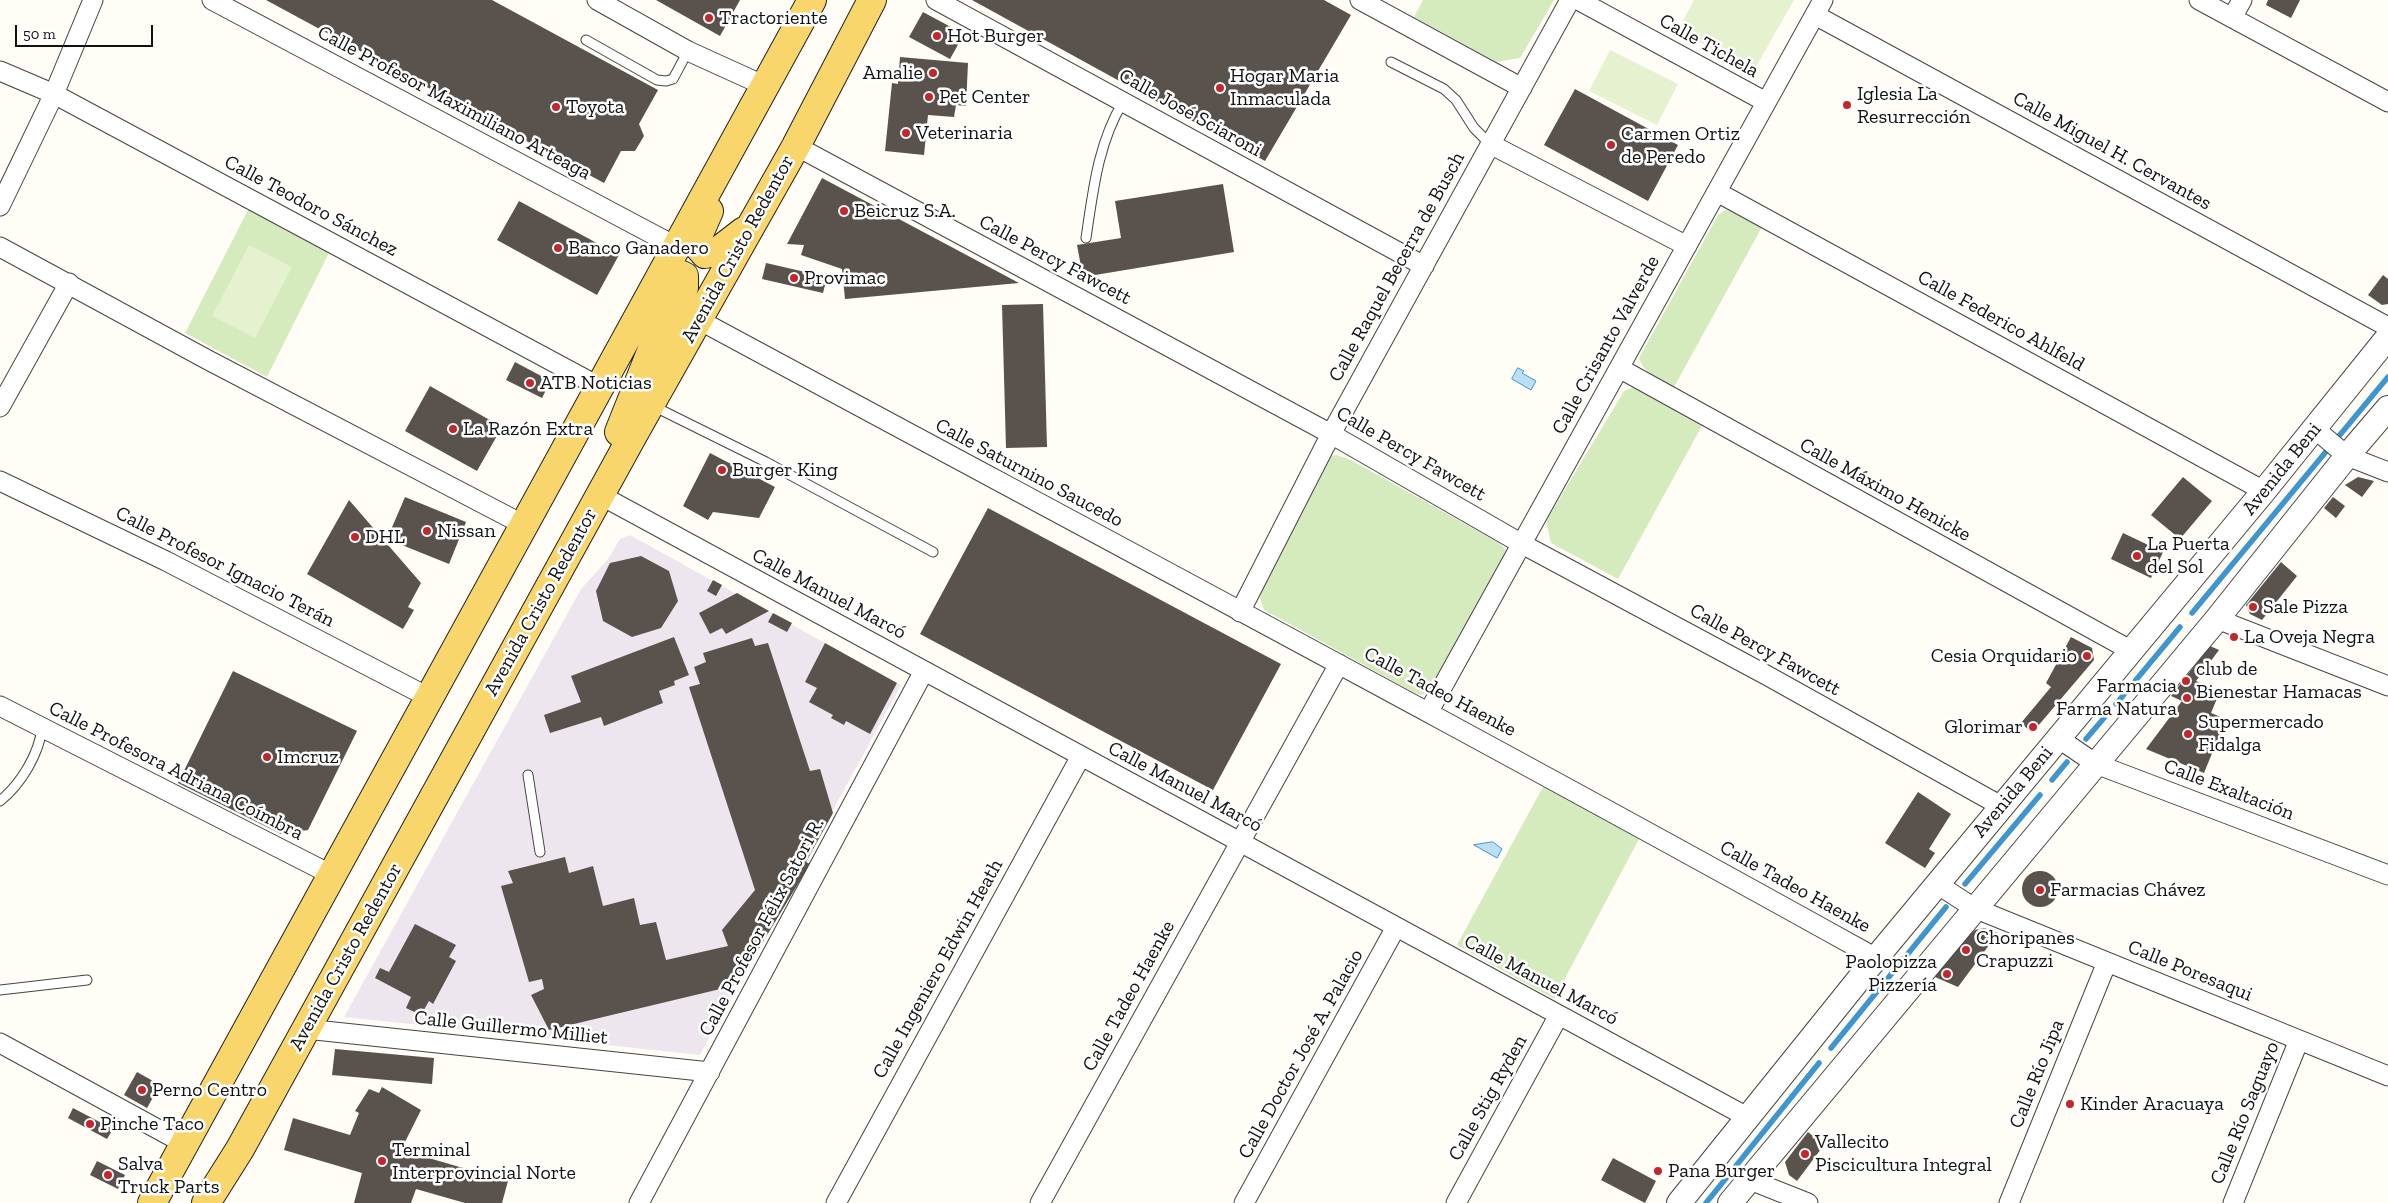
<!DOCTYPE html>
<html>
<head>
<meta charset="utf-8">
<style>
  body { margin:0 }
  #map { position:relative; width:2388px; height:1203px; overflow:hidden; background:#fffdf5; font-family:"Zilla Slab",serif }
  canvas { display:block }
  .scale { position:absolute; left:15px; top:25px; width:138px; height:22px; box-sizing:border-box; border:2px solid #111; border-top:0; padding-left:6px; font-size:15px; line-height:18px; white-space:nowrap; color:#111; -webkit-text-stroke:4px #fff; paint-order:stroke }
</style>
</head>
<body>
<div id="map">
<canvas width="2388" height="1203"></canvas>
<div class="scale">50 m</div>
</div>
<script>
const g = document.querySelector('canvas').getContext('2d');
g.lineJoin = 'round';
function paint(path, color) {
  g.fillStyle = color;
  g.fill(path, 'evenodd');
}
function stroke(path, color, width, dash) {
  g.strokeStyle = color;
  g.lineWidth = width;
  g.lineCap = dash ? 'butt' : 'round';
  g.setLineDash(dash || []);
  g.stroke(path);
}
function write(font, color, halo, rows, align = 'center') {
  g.font = font + ' "Zilla Slab",serif';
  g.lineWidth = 5;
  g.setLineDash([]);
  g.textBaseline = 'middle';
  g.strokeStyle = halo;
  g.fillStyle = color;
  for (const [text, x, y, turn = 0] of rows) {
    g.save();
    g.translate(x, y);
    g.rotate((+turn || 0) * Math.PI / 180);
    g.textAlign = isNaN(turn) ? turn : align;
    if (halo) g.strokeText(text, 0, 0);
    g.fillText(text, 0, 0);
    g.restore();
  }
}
paint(new Path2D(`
  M630,535l271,150 -201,370 -356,-38 237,-428 27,-30 12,-20z`), '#eee6ef');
paint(new Path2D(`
  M1423,0h131l-34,58 -23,4 -83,-45z
  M249,208l81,43 -63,126 -82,-44z
  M1725,210l9,1 28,16 -88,160c-14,-8 -30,-13 -35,-29l79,-143z
  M1634,387l8,1 61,36 -85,155 -67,-36 -5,-22 78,-130z
  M1336,455l15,5 148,83 7,7 1,8 -79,135 -7,2 -6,-2 -151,-83 -4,-12 1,-12 66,-129z
  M1544,785l95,54 -85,160 -97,-54z`), '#d5ebbd');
paint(new Path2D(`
  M1694,0h100l-41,72 -75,-42z
  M1610,50l68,34 -21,41 -68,-34z
  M249,245l43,22 -37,71 -43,-22z`), '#e6f2cf');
const water = new Path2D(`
  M1518,368l6,3 -2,2 14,8 -5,9 -19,-11z
  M1493,842l9,7 -5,9 -23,-13z`);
paint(water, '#b9e0f7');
stroke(water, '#3f96cf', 1);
stroke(new Path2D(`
  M2192,613l196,-236
  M2116,704l64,-77
  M2086,739l18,-21
  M2052,780l15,-18
  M1965,884l75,-89
  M1831,1048l115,-141
  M1706,1203l113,-140`), '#3f96cf', 5.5);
paint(new Path2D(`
  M266,0h226l166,90 -19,34 5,12 -9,15h-14l-17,32z
  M656,0h84l-20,36z
  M972,0h352l27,15 -86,146z
  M2268,0h32l-9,18 -25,-13z
  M923,12l41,22 -14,25 -41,-22z
  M900,57l68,6 -2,43 -10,-1 -2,12 -26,-2 -4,40 -39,-4 7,-68 6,1z
  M1575,89l103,56 -30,56 -104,-56z
  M822,178l197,105 -174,16 -3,-30 -41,-14 3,-10 -17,-1z
  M1223,184l11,68 -151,25 -6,-32 44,-7 -6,-37z
  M519,201l100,54 -22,40 -100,-55z
  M766,263l61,14 -4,16 -61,-14z
  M2383,275l5,4v25l-6,1 -14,-10z
  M1043,304l4,143 -41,1 -4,-143z
  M515,362l28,15 5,9 -6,12 -36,-18z
  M430,386l72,41 -25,44 -72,-40z
  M710,453l65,34 -16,31 -46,-6 -5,8 -25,-14z
  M2183,477l29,24 -32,38 -29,-24z
  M2358,477l16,4 -12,16 -17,-12z
  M405,497l61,25 -17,42 -62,-25z
  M2333,497l12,9 -9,12 -12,-10z
  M349,500l72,83 -13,24 6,3 -11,19 -96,-55z
  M988,508l293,156 -68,126 -293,-156z
  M2123,533l40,19 -12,26 -40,-19z
  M641,556l28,15 9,30 -17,27 -29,9 -29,-16 -7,-30 14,-28z
  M2281,562l16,14 -35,44 -12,-6 -4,-9z
  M713,580l9,5 -6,11 -9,-5z
  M737,593l32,18 -43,23 -4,-6 -12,6 -11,-21z
  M773,613l19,10 -5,9 -19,-10z
  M674,637l15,38 -15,6 1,4 -16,6 4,12 -59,23 -3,-9 -51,16 -6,-18 37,-13 -10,-26z
  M2071,637l21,11 2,12 -62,73 -11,-10 30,-36 -5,-4z
  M752,638l3,8 13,-3 42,128 10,-2 8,27 5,17 -27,49 4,2 -73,121 -188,45 -18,-35 13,-6 -2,-10 -13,3 -28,-96 12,-3 -5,-12 57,-14 4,16 24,-7 10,40 31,-8 6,27 16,-3 10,38 62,-14 -6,-16 33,-40 -66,-203 11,-3 -6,-17 12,-5 -3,-9z
  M825,643l72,40 -27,51 -24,-13 -2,4 -13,-7 2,-3 -24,-13 8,-14 -12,-6z
  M2210,646l9,4 -23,31 24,10 -9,22 15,6 -22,54 -58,-24 36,-48 -11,-5z
  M233,671l124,60 -49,99 -27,4 -103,-51z
  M1918,792l33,22 -22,35 6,4 -10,15 -40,-25z
  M2022 889a18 18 0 1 1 36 0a18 18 0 1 1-36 0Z
  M415,924l41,21 -7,12 7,4 -23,43 -4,-3 -8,14 -15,-7 5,-11 -36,-19 5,-10 9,4z
  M1984,928l14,5 -40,54 -23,-10 33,-41 7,-6z
  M335,1049l99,9 -2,26 -100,-9z
  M137,1072l23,13 -13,23 -23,-13z
  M382,1087l39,23 -20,40 107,31 -6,22h-37l-49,-14 -5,14h-57l8,-30 -78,-23 9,-32 57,17 9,-22 -4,-2 14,-22 10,4z
  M73,1108l40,21 -6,10 -39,-21z
  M1808,1132l16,13 -27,36 -8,-6 -4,-13z
  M1613,1158l43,23 -11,22 -44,-23z
  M97,1161l28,14 -7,14 -28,-14z`), '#5a524d');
const service = new Path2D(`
  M586,40l71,40 9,1 7,-2 15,-28
  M1391,62l53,27 12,11 18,28 16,16
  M1086,238c7,-47 12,-95 37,-136
  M653,406l113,56 167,90
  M528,775l12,77
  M0,801c21,-17 39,-47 42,-73
  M0,990l87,-10`);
const minor = new Path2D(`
  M212,0l463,246
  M597,0l91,51 77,35
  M936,0l488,266
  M1360,0l162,88
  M1578,0l188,102
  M2199,0l189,102
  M1815,15l573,312
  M2232,18l10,-18
  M0,71l54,23 544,292
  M1490,144l197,102
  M796,146l535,288 191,110 246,132 233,130
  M1717,192l547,299
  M0,206l54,-112 39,-94
  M0,247l208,113 316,165
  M699,320c393,212 787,421 1177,638
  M1619,368l511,282
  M0,407l69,-124
  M2315,429l32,27 41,16
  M0,481l166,80 262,136
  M600,495l1149,623
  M1240,612l91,-178 239,-434
  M2217,619l171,67
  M0,706l332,169
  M1429,711l394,-711
  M2058,738l38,26 292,111
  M1937,884l37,24 414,168
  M306,1029l404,43
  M0,1043l185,101
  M1750,1180l58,23
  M639,1203l285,-532
  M836,1203l245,-447
  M1040,1203l299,-539
  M1244,1203l152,-276
  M1456,1203l103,-188
  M2009,1203l98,-241
  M2233,1203l66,-163`);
const tertiary = new Path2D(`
  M1679,1203l197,-245 388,-467 124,-154
  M1730,1203l487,-584 130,-163 41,-48`);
const primary = new Path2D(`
  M709,211l-11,25v10l7,8 13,-3 26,-20
  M619,432l38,-95 27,-49v-12l-12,-5 -9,5 -10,14
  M152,1203l660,-1203
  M206,1203l34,-54 392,-712 164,-291 76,-146`);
stroke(service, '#444', 11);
stroke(minor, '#444', 21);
stroke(tertiary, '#444', 26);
stroke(primary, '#222', 30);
stroke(service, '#fff', 9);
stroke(minor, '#fff', 19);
stroke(tertiary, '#fff', 24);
stroke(primary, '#f9d66b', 28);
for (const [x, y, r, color] of [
  [709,18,5,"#c4262e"],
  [937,36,5,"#c4262e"],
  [933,73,5,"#c4262e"],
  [1220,88,5,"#c4262e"],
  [929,97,5,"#c4262e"],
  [1847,105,5,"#c4262e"],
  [556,107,5,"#c4262e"],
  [906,133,5,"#c4262e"],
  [1611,145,5,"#c4262e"],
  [844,211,5,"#c4262e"],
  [558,248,5,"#c4262e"],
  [794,278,5,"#c4262e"],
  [530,383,5,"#c4262e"],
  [453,429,5,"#c4262e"],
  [722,470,5,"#c4262e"],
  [427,531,5,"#c4262e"],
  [355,537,5,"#c4262e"],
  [2137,556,5,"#c4262e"],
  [2253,607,5,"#c4262e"],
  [2234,637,5,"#c4262e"],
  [2087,656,5,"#c4262e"],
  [2186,681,5,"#c4262e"],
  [2187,698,5,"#c4262e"],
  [2033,727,5,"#c4262e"],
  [2188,734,5,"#c4262e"],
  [267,757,5,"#c4262e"],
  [2040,890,5,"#c4262e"],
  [1966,950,5,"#c4262e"],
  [1947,974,5,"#c4262e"],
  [142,1090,5,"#c4262e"],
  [2070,1104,5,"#c4262e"],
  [90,1124,5,"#c4262e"],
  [1805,1154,5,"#c4262e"],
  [382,1161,5,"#c4262e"],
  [1658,1171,5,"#c4262e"],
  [108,1175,5,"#c4262e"]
]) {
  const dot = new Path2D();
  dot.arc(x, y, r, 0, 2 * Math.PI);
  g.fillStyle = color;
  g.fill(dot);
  stroke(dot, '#fff', 2);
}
write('20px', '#111', '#fff', [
  ["Tractoriente",719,18],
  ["Hot Burger",947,36],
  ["Amalie",923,73,"right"],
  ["Hogar Maria",1230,76],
  ["Inmaculada",1230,99],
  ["Iglesia La",1857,94],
  ["Resurrección",1857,117],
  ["Pet Center",939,97],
  ["Toyota",566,107],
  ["Veterinaria",916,133],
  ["Carmen Ortiz",1621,134],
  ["de Peredo",1621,157],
  ["Beicruz S.A.",854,211],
  ["Banco Ganadero",568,248],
  ["Provimac",804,278],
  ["ATB Noticias",540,383],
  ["La Razón Extra",463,429],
  ["Burger King",732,470],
  ["Nissan",437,531],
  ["DHL",365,537],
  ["La Puerta",2147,544],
  ["del Sol",2147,567],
  ["Sale Pizza",2263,607],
  ["La Oveja Negra",2244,637],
  ["Cesia Orquidario",2077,656,"right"],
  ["club de",2196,669],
  ["Bienestar Hamacas",2196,692],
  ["Farmacia",2177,686,"right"],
  ["Farma Natura",2177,709,"right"],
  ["Supermercado",2198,722],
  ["Fidalga",2198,745],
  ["Glorimar",2023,727,"right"],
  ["Imcruz",277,757],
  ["Farmacias Chávez",2050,890],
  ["Choripanes",1976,938],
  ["Crapuzzi",1976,961],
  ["Paolopizza",1937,962,"right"],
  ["Pizzería",1937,985,"right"],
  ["Perno Centro",152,1090],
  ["Kinder Aracuaya",2080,1104],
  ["Pinche Taco",100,1124],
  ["Vallecito",1815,1142],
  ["Piscicultura Integral",1815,1165],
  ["Terminal",392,1150],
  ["Interprovincial Norte",392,1173],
  ["Salva",118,1164],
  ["Truck Parts",118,1187],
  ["Pana Burger",1668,1171]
], 'left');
write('20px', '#111', '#fff', [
  ["Calle Tichela",1709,46,29],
  ["Calle Profesor Maximiliano Arteaga",454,103,28],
  ["Calle José Sciaroni",1190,113,29],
  ["Calle Miguel H. Cervantes",2112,151,29],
  ["Calle Teodoro Sánchez",311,206,28],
  ["Avenida Cristo Redentor",738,249,-61],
  ["Calle Percy Fawcett",1055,260,28],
  ["Calle Raquel Becerra de Busch",1397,267,-61],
  ["Calle Federico Ahlfeld",2001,321,29],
  ["Calle Crisanto Valverde",1606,345,-61],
  ["Calle Percy Fawcett",1411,454,30],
  ["Avenida Beni",2282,469,-51],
  ["Calle Saturnino Saucedo",1029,473,28],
  ["Calle Máximo Henicke",1885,490,29],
  ["Calle Profesor Ignacio Terán",225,567,27],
  ["Calle Manuel Marcó",829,594,28],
  ["Avenida Cristo Redentor",541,602,-61],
  ["Calle Percy Fawcett",1765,650,29],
  ["Calle Tadeo Haenke",1440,692,28],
  ["Calle Profesora Adriana Coímbra",176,771,27],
  ["Calle Manuel Marcó",1185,787,28],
  ["Calle Exaltación",2229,790,21],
  ["Avenida Beni",2013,792,-50],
  ["Calle Tadeo Haenke",1795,887,29],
  ["Calle Profesor Félix Satori R.",762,927,-62],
  ["Avenida Cristo Redentor",346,957,-61],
  ["Calle Ingeniero Edwin Heath",938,969,-61],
  ["Calle Poresaqui",2190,971,22],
  ["Calle Manuel Marcó",1541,980,28],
  ["Calle Tadeo Haenke",1129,996,-61],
  ["Calle Guillermo Milliet",511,1028,6],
  ["Calle Doctor José A. Palacio",1301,1054,-61],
  ["Calle Río Jipa",2037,1074,-68],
  ["Calle Stig Ryden",1488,1098,-61],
  ["Calle Río Saguayo",2245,1113,-68]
]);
</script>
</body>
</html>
